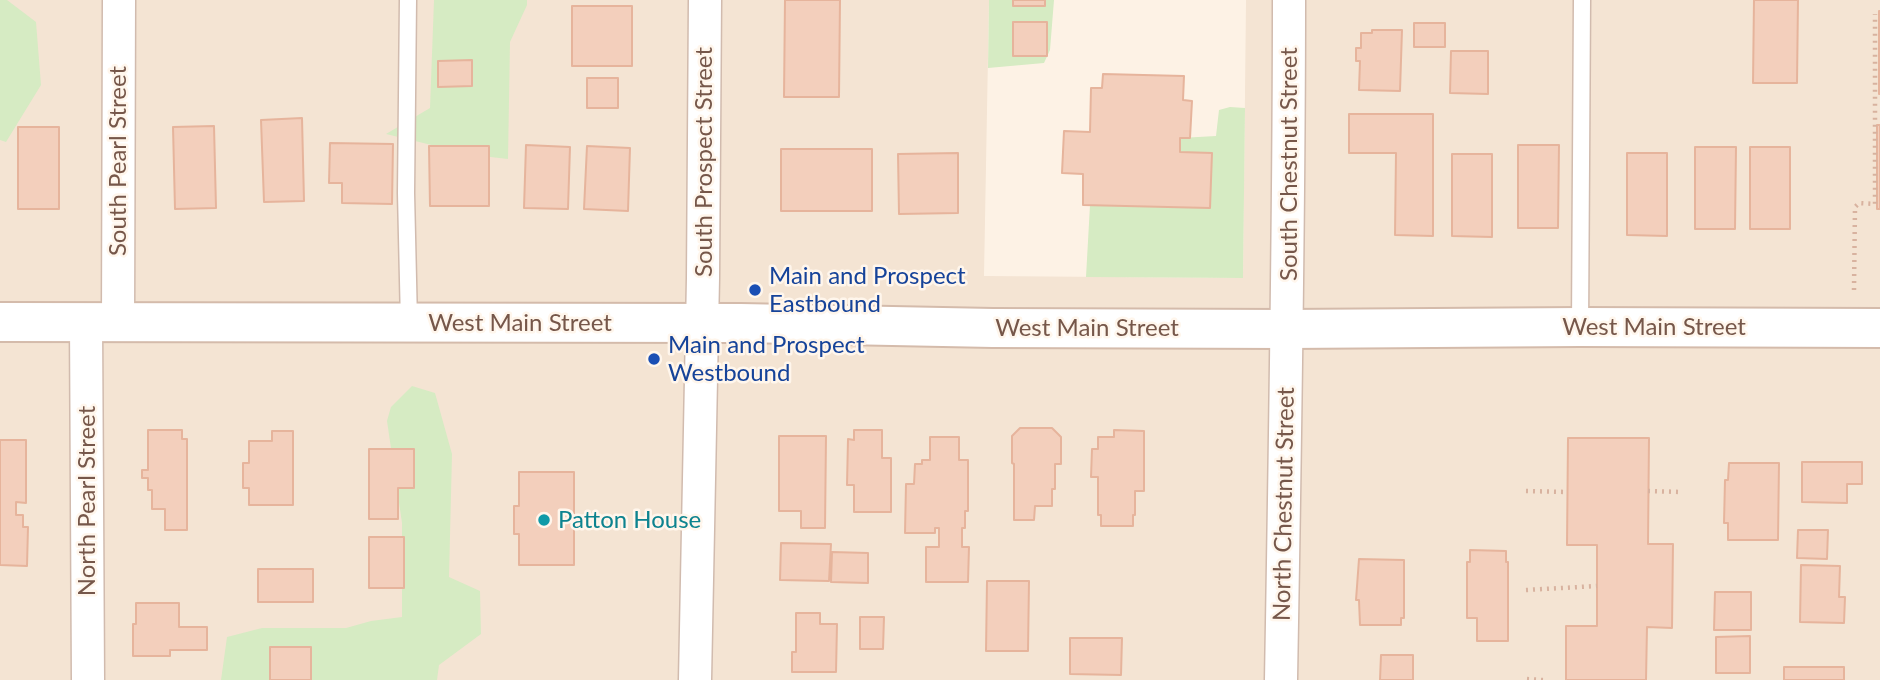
<!DOCTYPE html>
<html>
<head>
<meta charset="utf-8">
<style>
  body { margin:0 }
  canvas { display:block; background:#fdf2e5 }
</style>
</head>
<body>
<canvas width="1880" height="680"></canvas>
<script>
const g = document.querySelector('canvas').getContext('2d');
g.lineJoin = 'round';
function paint(path, color) {
  g.fillStyle = color;
  g.fill(path, 'evenodd');
}
function stroke(path, color, width, dash) {
  g.strokeStyle = color;
  g.lineWidth = width;
  g.lineCap = dash ? 'butt' : 'round';
  g.setLineDash(dash || []);
  g.stroke(path);
}
function write(font, color, halo, rows, align = 'center') {
  g.font = font + ' Lato,sans-serif';
  g.lineWidth = 5;
  g.setLineDash([]);
  g.textBaseline = 'middle';
  g.strokeStyle = halo;
  g.fillStyle = color;
  for (const [text, x, y, turn = 0] of rows) {
    g.save();
    g.translate(x, y);
    g.rotate((+turn || 0) * Math.PI / 180);
    g.textAlign = isNaN(turn) ? turn : align;
    if (halo) g.strokeText(text, 0, 0);
    g.fillText(text, 0, 0);
    g.restore();
  }
}
paint(new Path2D(`
  M0,0h989l-5,276 259,2 3,-278h634v680h-1880z`), '#f4e4d3');
paint(new Path2D(`
  M0,0h7l29,22 5,63 -35,57 -6,-2z
  M434,0h93v5l-17,37 -2,117 -35,-4 -87,-21 44,-26z
  M989,0h65l-4,50 -6,13 -56,5z
  M1230,107l15,1 -2,170 -157,-1 4,-72 120,3 2,-55 -32,-1v-14l36,-2 3,-26z
  M412,386l23,7 17,61 -3,123 31,14 1,43 -42,31 -2,15h-216l6,-43 35,-9h84l25,-7 31,-4v-94l-15,-102 4,-14z`), '#d6ebc3');
const building = new Path2D(`
  M785,0h55l-1,97h-55z
  M1013,0h32v6h-32z
  M1754,0h44l-1,83h-44z
  M572,6h60v60h-60z
  M1879,11h1v83h-1z
  M1013,22h34v34h-34z
  M1414,23h31v24h-31z
  M1372,30h30l-2,61 -41,-1 1,-29h-4v-13h5v-15h11z
  M1451,51h37v43l-38,-1z
  M472,60v26l-34,1v-26z
  M1103,74l81,2 -1,24 9,1 -2,37h-10v14l32,1 -2,55 -127,-3v-31l-21,-1 2,-42 26,1 1,-44h11z
  M587,78h31v30h-31z
  M1349,114h84v122l-38,-1 1,-82h-47z
  M302,118l2,83 -40,1 -3,-82z
  M1877,125h3v84h-3z
  M214,126l2,82 -41,1 -2,-82z
  M18,127h41v82h-41z
  M330,143l63,1 -1,60 -50,-1v-20h-13z
  M526,145l44,2 -2,62 -44,-1z
  M1518,145h41l-1,83h-40z
  M429,146h60v60h-59z
  M587,146l43,2 -2,63 -44,-2z
  M1695,147h41l-1,82h-40z
  M1750,147h40v82h-40z
  M781,149h91v62h-91z
  M958,153v60l-59,1 -1,-60z
  M1627,153h40v83l-40,-1z
  M1452,154h40v83l-40,-1z
  M1020,428h32l9,9v27h-6v25h-3v17h-17l-1,14h-20v-56l-2,-1v-27z
  M148,430h34v9h5v91h-22v-21h-13v-19h-4v-12h-6v-8h6z
  M854,430h28v28h9v54h-37v-27h-7l1,-46 6,1z
  M1114,430l30,1v60h-9v24h-2v11h-32v-11h-3v-38h-7l1,-28h6v-12h16z
  M272,431h21v74h-44v-17h-6v-25h6v-22h23z
  M779,436h47l-1,92h-24v-17h-22z
  M930,437h29v23h9v51h-3v17h-3v19h7l-1,35h-42v-35h13v-19h-4v5h-30l1,-49h8l1,-20h7v-4h8z
  M1568,438h81l-1,106h25l-1,84 -25,-1 -1,53h-80v-54h31v-81h-30z
  M0,440h26v63l-10,-1v13h7v12h5l-1,39 -27,-1z
  M369,449h45v39h-16v31h-29z
  M1802,462h60v22h-15v19l-45,-1z
  M1729,463h50l-1,77h-50v-17h-4l1,-43h3z
  M519,472h55v93h-55v-31h-5v-28h5z
  M1798,530h30l-1,29 -30,-1z
  M369,537h35v51h-35z
  M781,543l50,1 -2,37 -49,-1z
  M1470,550l36,1v11h2v79h-31v-23h-10v-56h3z
  M832,552l36,1v30l-37,-1z
  M1359,559l45,1v58h-3v7h-41l-1,-25h-3z
  M1801,565l39,1 -1,31h6l-1,26 -44,-1z
  M258,569h55v33h-55z
  M987,581h42l-1,70h-42z
  M1715,592h36v38h-37z
  M136,603h43v24h28v23h-37v6h-37v-32h3z
  M796,613h24v11h17l-1,48h-44v-20h4z
  M860,617h24l-1,32h-23z
  M1750,636v37h-34v-36z
  M1070,638h52l-1,37 -51,-1z
  M270,647h41v33h-41z
  M1381,655h32v25h-33z
  M1784,667h60v13h-60z`);
paint(building, '#f3cfbc');
stroke(building, '#e6b49c', 2);
const lane = new Path2D(`
  M408,0l-2,193 3,130
  M1580,327l2,-327`);
const street = new Path2D(`
  M86,323l2,357
  M118,323l1,-323
  M695,680l8,-402 2,-278
  M1281,680c4,-227 8,-453 8,-680`);
const secondary = new Path2D(`
  M0,322l741,1 252,5 294,1 293,-2 300,1`);
stroke(lane, '#d1bbae', 19);
stroke(street, '#d1bbae', 35);
stroke(secondary, '#d4bbab', 42);
stroke(new Path2D(`
  M1854,290l1,-83 4,-4 16,1v-190
  M1526,491l41,1
  M1648,491l34,1
  M1526,590l71,-4
  M1527,679l16,1`), '#d8b29f', 4.5, [2, 5]);
stroke(lane, '#fff', 16);
stroke(street, '#fff', 32);
stroke(secondary, '#fff', 38);
for (const [x, y, r, color] of [
  [755,290,7,"#1a4fb4"],
  [654,359,7,"#1a4fb4"],
  [544,520,7,"#0f9aa8"]
]) {
  const dot = new Path2D();
  dot.arc(x, y, r, 0, 2 * Math.PI);
  g.fillStyle = color;
  g.fill(dot);
  stroke(dot, '#fff6ec', 2.5);
}
write('24px', '#76574a', '#fff6ec', [
  ["South Pearl Street",118,161,-90],
  ["South Prospect Street",704,162,-90],
  ["South Chestnut Street",1289,164,-90],
  ["West Main Street",520,323],
  ["West Main Street",1654,327],
  ["West Main Street",1087,328],
  ["North Pearl Street",87,501,-90],
  ["North Chestnut Street",1284,504,-89]
]);
write('24px', '#164399', '#fff6ec', [
  ["Main and Prospect",769,276],
  ["Eastbound",769,304],
  ["Main and Prospect",668,345],
  ["Westbound",668,373]
], 'left');
write('24px', '#0d838f', '#fff6ec', [
  ["Patton House",558,520]
], 'left');
</script>
</body>
</html>
